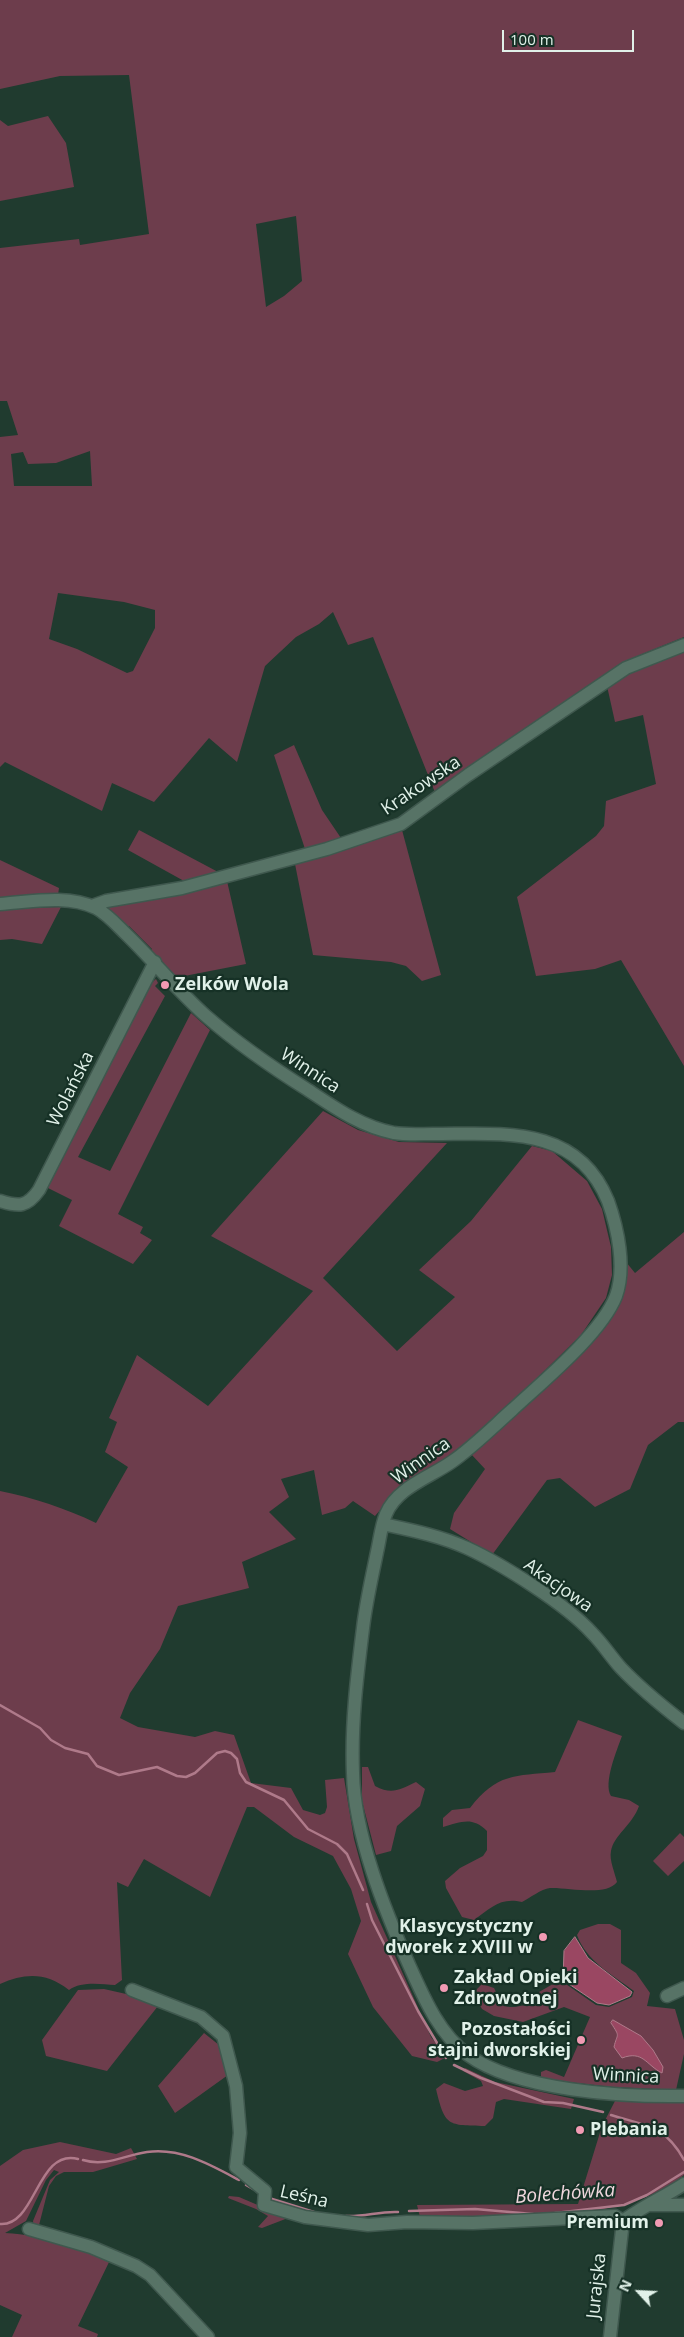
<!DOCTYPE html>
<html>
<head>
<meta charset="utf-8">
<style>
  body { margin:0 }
  #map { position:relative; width:684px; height:2337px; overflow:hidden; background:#203b2f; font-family:"Open Sans",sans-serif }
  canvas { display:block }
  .north { position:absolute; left:614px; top:2267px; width:50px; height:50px; -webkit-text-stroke:4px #163126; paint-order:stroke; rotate:295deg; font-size:14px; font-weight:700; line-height:20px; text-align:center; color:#e1f1e9 }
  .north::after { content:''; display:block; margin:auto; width:18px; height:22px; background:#e1f1e9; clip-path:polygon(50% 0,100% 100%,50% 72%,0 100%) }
  .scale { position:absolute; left:502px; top:30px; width:132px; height:22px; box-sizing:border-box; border:2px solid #e1f1e9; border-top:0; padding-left:6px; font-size:15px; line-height:18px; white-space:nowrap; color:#e1f1e9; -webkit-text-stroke:4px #163126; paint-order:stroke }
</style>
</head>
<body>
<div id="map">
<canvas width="684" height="2337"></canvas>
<div class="north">N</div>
<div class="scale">100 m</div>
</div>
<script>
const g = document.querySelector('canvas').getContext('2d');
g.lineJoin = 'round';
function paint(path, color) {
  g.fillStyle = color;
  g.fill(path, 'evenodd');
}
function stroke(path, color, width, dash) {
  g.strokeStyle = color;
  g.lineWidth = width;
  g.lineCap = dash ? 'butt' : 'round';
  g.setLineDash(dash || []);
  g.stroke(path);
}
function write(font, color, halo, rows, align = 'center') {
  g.font = font + ' "Open Sans",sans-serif';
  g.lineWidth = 4.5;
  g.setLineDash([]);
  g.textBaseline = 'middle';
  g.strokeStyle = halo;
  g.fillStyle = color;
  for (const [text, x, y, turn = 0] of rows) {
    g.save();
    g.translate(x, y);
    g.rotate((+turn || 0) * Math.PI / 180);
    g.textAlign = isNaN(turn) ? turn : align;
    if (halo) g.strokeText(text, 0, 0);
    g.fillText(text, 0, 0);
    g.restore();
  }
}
paint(new Path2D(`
  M0,0h684v637l-44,18 -204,140 -63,-158 -25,8 -15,-33 -14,12 -23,13 -31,29 -28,96 -28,-24 -55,64 -42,-19 -10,28 -97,-49 -5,5v-330l18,-2 -11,-34h-7v-153l79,-9 1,6 69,-11 -20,-159 -69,1 -60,13zM296,216l6,65 -18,15 -18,11 -10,-83zM90,451l2,35h-78l-3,-32 12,-2 5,12 28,-1zM58,593l66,9 31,8v18l-22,43 -6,2 -50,-24 -28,-10z
  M48,116l18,27 8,44 -74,14v-81l8,6z
  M684,650v416l-63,-106 -26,9 -59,7 -19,-79 79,-61 8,-10 2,-25 50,-17 -13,-69 -28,7 -8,-36 19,-15z
  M294,745l28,65 21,31 -37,11 -32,-97z
  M139,830l81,43 -36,8 -56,-31z
  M402,830l39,145 -19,6 -16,-15 -15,-4 -78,-7 -18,-91z
  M0,860l59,28 -1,7 -58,5z
  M227,881l19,83 -72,14 -24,-26 2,-3 -23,-23 -2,2 -22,-19 3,-3z
  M61,907l-19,37 -30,-5 -12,1v-29l22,-3z
  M156,979l2,4 -3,3 10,10 -87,161 32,14 81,-158 19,17 -92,184 25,13 -3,6 12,7 -19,24 -74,-38 13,-26 -28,-14 104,-200z
  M323,1111l35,19 41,12 48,1 -124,135 74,73 58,-54 -36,-27 52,-49 61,-75 20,5 35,30 15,28 9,38 1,28 -6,23 -25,37 -104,102 -90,65 -12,14 -22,-15 -8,7 -23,7 -8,-45 -33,9 8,18 -20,15 27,27 -54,23 7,26 -71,18 -18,43 -30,44 -10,25 18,9 57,10 20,-6 19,4 17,48 40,5 12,22 17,5 5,-2 2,-6 -2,-27 19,-2 10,61 17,63 60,135 16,20 -10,5 -25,-6 -39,-49 -25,-53 13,-33 -10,-32 -18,-33 -39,-19 -40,-30h-7l-37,90 -66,-38 -16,28 -11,-5 5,98 -7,5c-14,-1 -34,-4 -46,5 -23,-18 -44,-17 -69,-6v-493c34,7 65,17 96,32l32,-56 -23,-15 12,-30 -8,-4 28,-63 71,51 105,-115 -102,-55z
  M684,1232v190h-6l-30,23 -18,44 -35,18 -35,-29 -13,2 -55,75 -42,-26 4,-16 31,-44 -14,-15c34,-31 138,-115 149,-154 4,-12 4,-26 6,-38l9,11z
  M578,1720l44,16c-5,14 -19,47 -11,60l18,4 10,6c-6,18 -26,30 -28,45 -2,9 4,22 6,31 -11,15 -50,5 -67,6 -9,1 -20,10 -28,14 -22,-5 -31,6 -48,18l-12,-3 -16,-29 -1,-7 15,-13 23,-12 4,-6v-19c-15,-15 -26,-9 -44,-4v-9l9,-8 18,-2c27,-35 45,-32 85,-36z
  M362,1767h6l7,19c17,9 24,4 41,-4l9,7 -5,17 -23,20 -6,25 -15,4 -14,-54z
  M680,1833l4,4v24l-16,15 -15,-15z
  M598,1924h12l11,6v33l15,10 14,20 -3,13 28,3 9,31v14l-8,36 -63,-3 -72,-8v-7l5,-2 18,7 26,-60 -26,-10 -41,15 -29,-6 -12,-7 -9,-16 9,-9 12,4c10,21 10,21 32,17l6,-9 28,-16 36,25 13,2 23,-10 2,-6c-20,-15 -48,-30 -57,-56l3,-5z
  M104,1989l31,7 23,10 -51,65 -61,-15 -4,-16 36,-50z
  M204,2033l15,12 9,30 -53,38 -17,-27z
  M465,2068l30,14 79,17 -3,10 -67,-10 -8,3 -3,16 -8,8c-37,-1 -40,1 -49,-37l8,-6 21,8 18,-5 -2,-5 -18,-10z
  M615,2101l69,1v73c-61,51 -189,42 -264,42l-3,-12 161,-1 24,-78z
  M60,2142l56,12 15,-6 6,11 -44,13h-29l-8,4 -7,10 -11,43 56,16 55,21 -4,3 -16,-8 -49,-19 -46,-13 -1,-8 17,-41 9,-8 -5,-2 -8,10 -20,41 -21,12c41,3 68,10 106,25l-33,68 20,8 -1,3h-85l10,-22 -22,-10v-139l23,-16z
  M229,2196l10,1 49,21 -26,10 -4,-1 10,-11 -12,-7 -28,-11z`), '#6d3d4c');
const water = new Path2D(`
  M575,1937l13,21 44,34 -2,4 -21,9 -12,-2 -34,-23 1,-29z
  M613,2020l28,16 12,14 10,17 -1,6c-16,-8 -19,-23 -40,-15l-8,-11c3,-14 7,-9 -3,-24z`);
paint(water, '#9a4762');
stroke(water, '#af7a8a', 1);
stroke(new Path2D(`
  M0,1705l40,23 11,12 14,8 23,6 9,12 22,9 38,-8 20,9 9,1 9,-4 22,-20 8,-2 6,2 6,6 3,14 6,9 38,18 24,29 29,15 10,10 16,36
  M367,1904l5,16 46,91 28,47
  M454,2065l27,13 63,24 19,1 40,9
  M611,2115c35,11 54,10 73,45
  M83,2160c23,7 42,-5 64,-8 33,-5 64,13 92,28
  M246,2185l7,4
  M269,2198l45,14
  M409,2211l66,-2 58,5
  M555,2213l69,-8 23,-10 37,-23
  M346,2216c18,1 34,-5 52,-4
  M0,2224c36,3 37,-76 78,-65`), '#af7a8a', 2.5);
const minor = new Path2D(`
  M0,904c30,-2 67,-10 96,4 11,6 20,16 29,25 28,27 53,58 81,83 32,28 67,52 102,74 27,18 54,37 86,43 13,2 26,1 39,1 68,0 144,-10 175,67 10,28 18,67 8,95 -15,38 -74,86 -104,114 -19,17 -38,36 -59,51 -22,16 -56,26 -67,53 -5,12 -6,25 -9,38 -5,25 -11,50 -14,76 -6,48 -12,96 -10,145 1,61 32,138 57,194 14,31 29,67 58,88 50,36 155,42 216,41
  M92,906l14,-5 76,-13 145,-39 74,-25 67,-49 158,-107 58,-23
  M0,1201c19,6 27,6 39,-11l116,-228
  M383,1524c28,6 58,12 84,24 35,16 100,57 125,85 11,11 19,24 29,35 19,20 41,38 63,55
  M132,1990l69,27 22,19 13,50 4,47 -4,34 29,24 -1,14 41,12 63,8 39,-3 66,1 142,-7 8,5
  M667,1996l17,-8
  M650,2205h34
  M29,2229l62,18 45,19 14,9 58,62
  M610,2337l13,-116c19,-14 41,-24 61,-37`);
stroke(minor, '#3f584e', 15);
stroke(minor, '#577366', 12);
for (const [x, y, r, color] of [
  [165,985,5,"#f19ab3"],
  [543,1937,5,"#f19ab3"],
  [444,1988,5,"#f19ab3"],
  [581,2040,5,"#f19ab3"],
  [580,2130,5,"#f19ab3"],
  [659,2223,5,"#f19ab3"]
]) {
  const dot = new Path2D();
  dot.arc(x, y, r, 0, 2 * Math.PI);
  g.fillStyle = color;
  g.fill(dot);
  stroke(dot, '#163126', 2);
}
write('18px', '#e1f1e9', '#163126', [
  ["Krakowska",421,786,-34],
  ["Winnica",310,1071,33],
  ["Wolańska",71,1089,-63],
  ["Winnica",421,1461,-35],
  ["Akacjowa",558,1586,35],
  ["Winnica",626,2076,3],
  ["Leśna",304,2197,13],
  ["Jurajska",597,2286,-84]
]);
write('bold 18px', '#e1f1e9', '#163126', [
  ["Zelków Wola",175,985],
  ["Klasycystyczny",533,1927,"right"],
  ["dworek z XVIII w",533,1948,"right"],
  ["Zakład Opieki",454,1978],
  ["Zdrowotnej",454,1999],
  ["Pozostałości",571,2030,"right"],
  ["stajni dworskiej",571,2051,"right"],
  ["Plebania",590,2130],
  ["Premium",649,2223,"right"]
], 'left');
write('italic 19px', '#f0d7dd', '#163126', [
  ["Bolechówka",565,2194,-4]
]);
</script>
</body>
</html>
